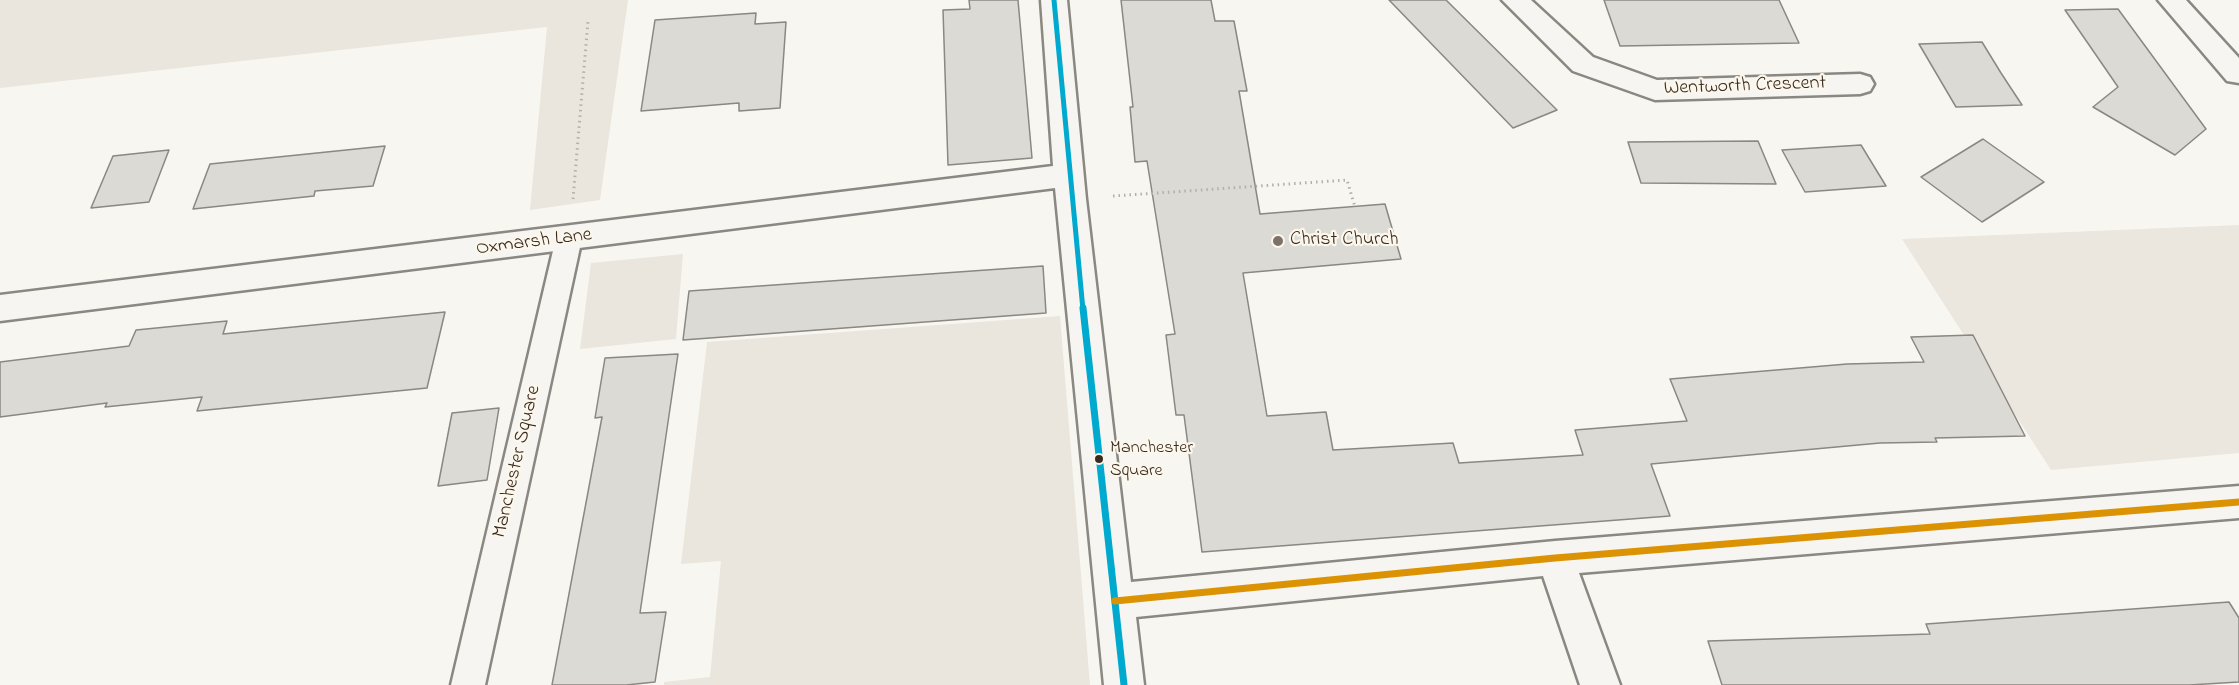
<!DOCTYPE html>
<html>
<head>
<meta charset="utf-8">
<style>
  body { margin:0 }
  canvas { display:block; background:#f8f6f0 }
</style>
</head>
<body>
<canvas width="2239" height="685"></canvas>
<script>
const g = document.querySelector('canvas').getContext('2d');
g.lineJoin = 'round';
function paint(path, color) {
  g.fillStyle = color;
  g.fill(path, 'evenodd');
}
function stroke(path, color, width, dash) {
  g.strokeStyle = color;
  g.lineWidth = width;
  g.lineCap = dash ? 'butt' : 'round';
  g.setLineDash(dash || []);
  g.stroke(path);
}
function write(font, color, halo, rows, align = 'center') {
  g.font = font + ' "Indie Flower",sans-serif';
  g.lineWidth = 4.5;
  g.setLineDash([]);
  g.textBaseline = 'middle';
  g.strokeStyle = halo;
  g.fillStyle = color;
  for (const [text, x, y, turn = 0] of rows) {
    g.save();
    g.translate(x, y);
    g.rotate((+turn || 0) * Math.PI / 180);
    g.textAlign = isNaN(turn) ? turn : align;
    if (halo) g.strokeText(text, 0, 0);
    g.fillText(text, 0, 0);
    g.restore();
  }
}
paint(new Path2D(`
  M2239,225v228l-188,17 -149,-231z`), '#ebe6de');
paint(new Path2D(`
  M0,0h628l-28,200 -70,10 17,-183 -547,61z
  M683,254l-7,85 -96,10 11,-86z
  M1060,316l30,369h-426v-3l46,-5 11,-116 -40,3 26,-222z`), '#eae6dd');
const building = new Path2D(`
  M969,0h49l14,158 -84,7 -5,-155 27,-1z
  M1121,0h90l4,21h19l13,70h-8l21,123 125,-10 16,55 -158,14 24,143 59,-4 7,38 120,-7 6,20 124,-8 -8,-25 112,-9 -17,-42 177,-15 77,-2 -13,-25 62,-2 52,101 -90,2 2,4 -57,1 -229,21 19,52 -468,36 -18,-137h-8l-10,-80 9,-1 -28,-173 -12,1 -5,-55h3z
  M1389,0h57l111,110 -44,18z
  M1604,0h175l20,43 -179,3z
  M2118,9l88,120 -31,26 -82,-48 25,-20 -53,-77z
  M756,13l-1,11 31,-2 -6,86 -41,3v-8l-98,8 14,-91z
  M1982,42l19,31 21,32 -66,2 -37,-63z
  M1983,139l61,43 -62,40 -61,-45z
  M1758,141l18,43 -135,-1 -13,-41z
  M1861,145l25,41 -81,6 -23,-42z
  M385,146l-12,40 -58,5 -1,5 -121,13 17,-45z
  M169,150l-20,52 -58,6 22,-52z
  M1043,266l3,47 -363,27 6,-49z
  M445,312l-18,76 -230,23 5,-14 -97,10 2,-4 -107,14v-55l129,-16 7,-16 91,-9 -4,13z
  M678,354l-38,259 26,-1 -11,70 -29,3h-74l50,-268 -7,1 10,-60z
  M499,408l-12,72 -49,6 14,-73z
  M2229,602l10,16v64l-50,3h-467l-14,-44 222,-7 -4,-10z`);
paint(building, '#dcdad5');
stroke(building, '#8b8781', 1.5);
const service = new Path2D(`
  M569,228l9,3 4,7 -97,447h-34l105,-447 4,-7z`);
const minor = new Path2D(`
  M1041,0h26l19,199 45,383 424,-41 684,-55v32l-660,55 41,112h-40l-37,-109 -407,41 8,68h-40l-49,-497 -1055,133v-26l1053,-129z
  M1502,0h29l62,57 64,23 203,-6 10,3 4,7 -4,7 -10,3 -205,6 -82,-29z
  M2158,0h28l53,58v25l-12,-2z`);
stroke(service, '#8b8781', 5);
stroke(minor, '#8b8781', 5);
stroke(new Path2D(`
  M1113,196l234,-16 8,27
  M573,199l15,-178`), '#b3b0ac', 3, [1.5, 4]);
paint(service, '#f6f5f1');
paint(minor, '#f6f5f1');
stroke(new Path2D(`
  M1054,0l29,310`), '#00a9ce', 5);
stroke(new Path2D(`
  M1083,308l41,377`), '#00a9ce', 7);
stroke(new Path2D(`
  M1115,601l440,-43 684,-56`), '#db9304', 7);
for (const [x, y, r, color] of [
  [1278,241,6,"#7d7168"],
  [1099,459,5,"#3b2a1e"]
]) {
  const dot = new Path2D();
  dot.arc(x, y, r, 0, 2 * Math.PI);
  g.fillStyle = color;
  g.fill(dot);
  stroke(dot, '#fbf7ec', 2);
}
write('18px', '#3b2a1e', '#fbf7ec', [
  ["Manchester",1110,449],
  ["Square",1110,472]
], 'left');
write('20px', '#3b2a1e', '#fbf7ec', [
  ["Wentworth Crescent",1745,87,-2],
  ["Oxmarsh Lane",534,243,-7],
  ["Manchester Square",518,462,-77]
]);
write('20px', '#3b2a1e', '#fbf7ec', [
  ["Christ Church",1290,241]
], 'left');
</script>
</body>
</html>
